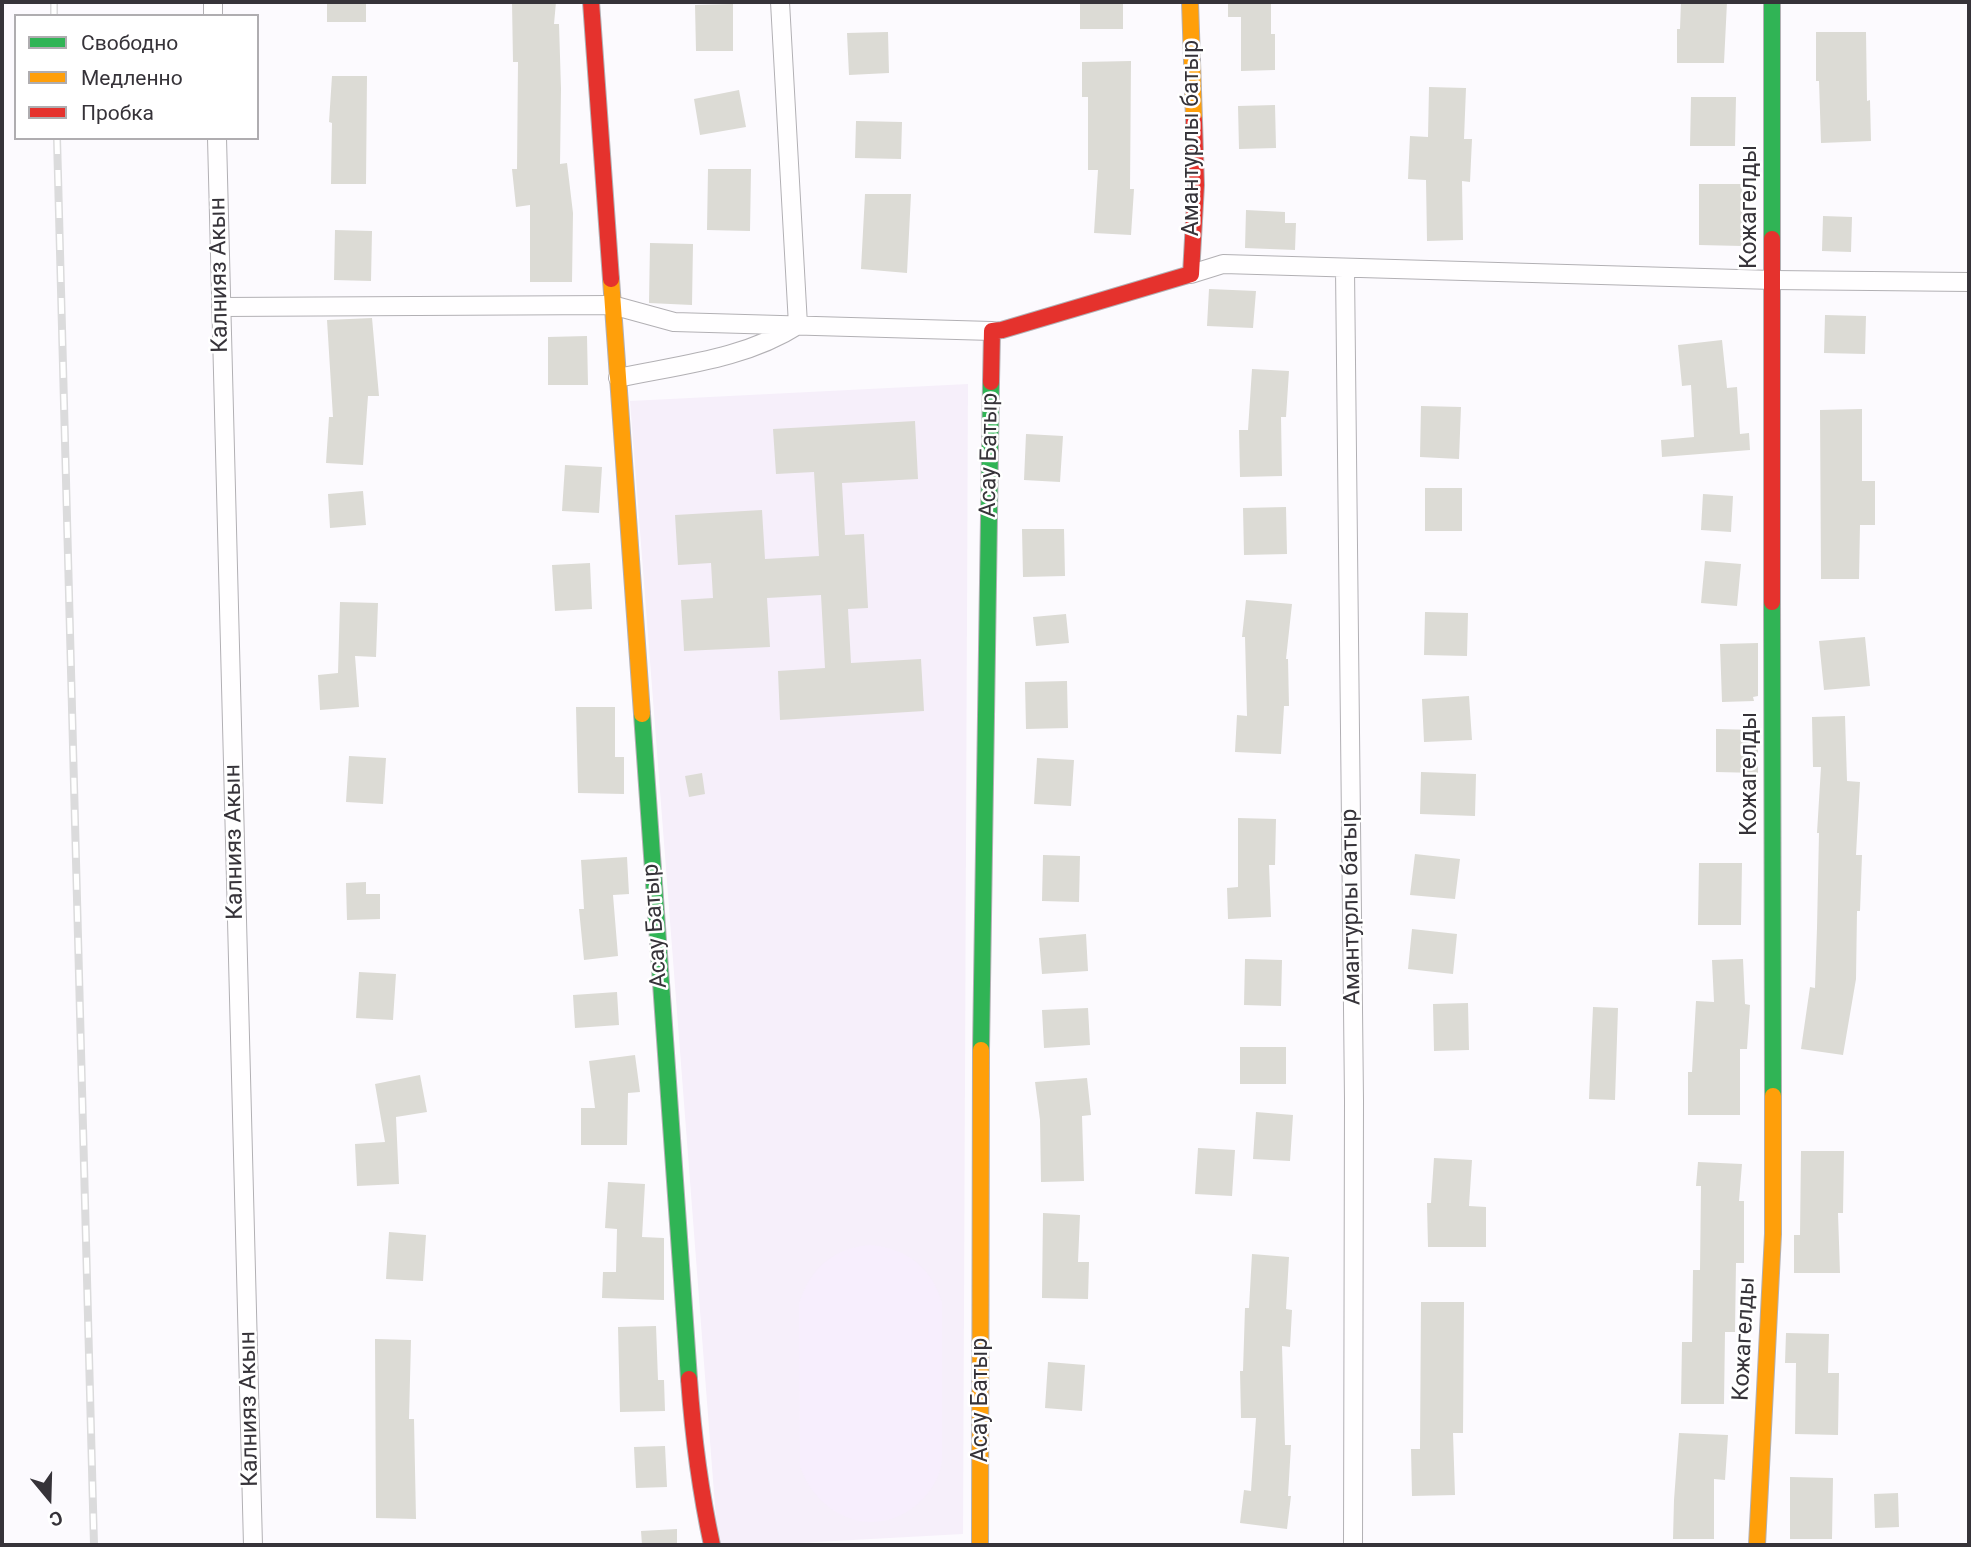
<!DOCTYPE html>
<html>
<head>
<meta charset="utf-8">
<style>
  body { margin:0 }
  #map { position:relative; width:1971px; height:1547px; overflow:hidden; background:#fcfafe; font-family:Roboto,sans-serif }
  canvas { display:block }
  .frame { position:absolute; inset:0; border:4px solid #363339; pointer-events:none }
  .legend { position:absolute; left:14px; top:14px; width:245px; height:126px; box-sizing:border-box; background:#fff; border:2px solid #afadb0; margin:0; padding:9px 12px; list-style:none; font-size:21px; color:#363339 }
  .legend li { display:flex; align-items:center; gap:14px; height:35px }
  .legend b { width:35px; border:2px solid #afadb0 }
  .north { position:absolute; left:14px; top:1463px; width:70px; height:70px; -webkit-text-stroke:5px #fff; paint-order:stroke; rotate:161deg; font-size:19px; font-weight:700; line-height:28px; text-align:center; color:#363339 }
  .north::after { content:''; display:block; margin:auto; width:24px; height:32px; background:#363339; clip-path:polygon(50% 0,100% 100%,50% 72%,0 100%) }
</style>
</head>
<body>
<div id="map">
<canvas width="1971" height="1547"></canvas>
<div class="frame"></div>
<ul class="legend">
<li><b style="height:9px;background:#30b455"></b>Свободно</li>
<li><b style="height:9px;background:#ff9f0a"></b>Медленно</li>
<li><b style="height:9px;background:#e5322d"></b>Пробка</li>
</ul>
<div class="north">С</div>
</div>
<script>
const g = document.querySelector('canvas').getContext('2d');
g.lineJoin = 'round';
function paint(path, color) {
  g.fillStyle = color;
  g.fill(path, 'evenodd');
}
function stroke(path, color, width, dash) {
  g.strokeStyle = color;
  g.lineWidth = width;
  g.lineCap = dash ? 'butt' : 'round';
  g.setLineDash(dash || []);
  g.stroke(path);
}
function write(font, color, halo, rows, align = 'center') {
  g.font = font + ' Roboto,sans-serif';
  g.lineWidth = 5;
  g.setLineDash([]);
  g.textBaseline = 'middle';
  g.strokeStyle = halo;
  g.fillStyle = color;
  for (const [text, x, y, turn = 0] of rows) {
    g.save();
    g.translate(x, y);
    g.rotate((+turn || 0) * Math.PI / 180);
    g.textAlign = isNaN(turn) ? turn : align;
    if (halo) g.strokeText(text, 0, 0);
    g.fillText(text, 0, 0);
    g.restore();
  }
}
paint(new Path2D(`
  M968,384l-5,1150 -202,11h-43l-88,-1144z`), '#f6effa');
paint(new Path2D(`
  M870,1245c37,3 62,23 72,58v157c-1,14 -9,28 -18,38 -43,45 -106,22 -124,-32l-1,-162c10,-35 34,-56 71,-59z`), '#f7eefd');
paint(new Path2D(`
  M327,2h39v20h-39z
  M512,2h44l-2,22h5l2,65 -1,75 7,-1 6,50 -1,69h-42v-77l-14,2 -4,-38h5l1,-107h-5z
  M1080,2h43v27h-43z
  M1228,2h43v32h4v36l-34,1v-54h-13z
  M1681,2h46l-3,61h-47v-34h3z
  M733,4v47h-37l-1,-46z
  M888,32l1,41 -40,2 -2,-42z
  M1816,32h50l1,69 3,-1 1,41 -50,2 -2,-62h-3z
  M1131,61l-1,128h4l-3,46 -37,-2 4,-63h-10v-73h-6v-35z
  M332,76h35l-1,108h-35l1,-61 -3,-1z
  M1429,87l37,1 -2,51h8l-2,43 -8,-1 1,59 -36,1 -1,-61 -18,-1 2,-43 18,1z
  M739,90l7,37 -46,8 -6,-36z
  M1691,97h45l-1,49h-45z
  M1275,105l1,43 -37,1 -1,-43z
  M856,121l46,1 -1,37 -46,-1z
  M708,169h43l-1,62 -43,-1z
  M1699,184h43v62l-43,-1z
  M865,194h46l-4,79 -46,-4z
  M1246,210l39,2v11h11l-1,27 -50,-2z
  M1823,216l29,1 -1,35 -29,-1z
  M335,230l37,1 -1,50 -37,-1z
  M650,243l43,1 -1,61 -43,-2z
  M1209,289l47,2 -3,37 -46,-2z
  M1825,315l41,1 -1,38 -41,-1z
  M372,318l7,78h-11l-5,69 -37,-2 3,-46h4l-6,-97z
  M587,336l1,49h-40v-48z
  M1722,340l5,48 10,-1 3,47 9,-1 1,17 -88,7 -1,-17 33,-3 -3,-52 -9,1 -4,-41z
  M1252,369l37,2 -3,46h-5l1,59 -42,1 -1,-47h9z
  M1421,406l40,1 -2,52 -39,-2z
  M1862,409v72h13v44h-15l-1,54h-38l-1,-169z
  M915,421l3,58 -76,4 3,52 19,-1 4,74 -20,1 3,54 70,-4 3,52 -144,9 -2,-49 47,-3 -4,-73 -54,3 3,49 -86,4 -3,-51 32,-2 -2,-35 -33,2 -3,-50 87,-5 3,49 54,-3 -5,-84 -38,2 -3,-45z
  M1026,434l37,2 -3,46 -36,-2z
  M565,465l37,2 -3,46 -37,-2z
  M1425,488h37v43h-37z
  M363,491l3,34 -36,3 -2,-34z
  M1703,494l30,2 -2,36 -30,-2z
  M1286,507l1,47 -43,1 -1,-47z
  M1022,529h42l1,47 -42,1z
  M1705,561l36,3 -4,42 -36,-3z
  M590,563l2,46 -37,2 -3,-46z
  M1246,600l46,4 -6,55h2l1,47h-5l-3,48 -46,-2 2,-37 10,1 -2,-79h-3z
  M340,602l38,1 -2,54 -21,-1 4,51 -39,3 -2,-35 20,-2z
  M1425,612l43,1 -1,43 -43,-1z
  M1066,614l3,29 -33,3 -3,-29z
  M1865,637l5,49 -46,4 -5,-49z
  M1758,643v53l-5,1 1,4 -32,1 -2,-58z
  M1067,681l1,47 -42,1 -1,-47z
  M1469,696l3,44 -48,2 -2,-43z
  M576,707h39v50h9v37l-46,-1z
  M1845,716l2,65 13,1 -4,73h6l-2,56h-3l-1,68 -13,76 -42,-6 9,-62 5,1 2,-60 2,-95h-2l4,-66h-8l-1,-50z
  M1716,729l42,1v43l-42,-1z
  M349,756l37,2 -3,46 -37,-2z
  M1037,758l37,2 -3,46 -37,-2z
  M1421,772l55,2 -1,42 -55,-2z
  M702,773l3,21 -16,3 -4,-21z
  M1238,818l38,1 -1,46h-6l2,52 -43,2 -1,-31 11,-1z
  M1415,854l45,5 -5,40 -45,-4z
  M1043,855l37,1 -1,46 -37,-1z
  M627,857l2,37 -16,1 5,61 -34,4 -5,-51h5l-3,-49z
  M1699,863h43l-1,62h-43z
  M366,882v12h14v25l-33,1 -1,-37z
  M1412,929l45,5 -4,40 -45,-5z
  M1086,934l2,37 -46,3 -3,-36z
  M1245,959l37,1 -1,46 -37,-1z
  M1743,959l2,45 5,1 -3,44h-7v66h-52v-43h4l4,-71 18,1 -2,-42z
  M359,972l37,2 -3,46 -37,-2z
  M617,992l2,33 -44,3 -2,-33z
  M1468,1003l1,47 -35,1 -1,-47z
  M1593,1007l25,1 -3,92 -26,-1z
  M1088,1008l2,37 -46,3 -2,-38z
  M1240,1047h46v37h-46z
  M635,1055l5,37 -12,1 -1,52h-46v-37h14l-6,-47z
  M420,1075l7,37 -31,5 3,67 -42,2 -2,-42 30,-2 -10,-58z
  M1087,1078l4,37 -9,1 2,65 -43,1 -1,-62 -5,-38z
  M1256,1112l37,3 -3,46 -37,-2z
  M1198,1148l37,2 -3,46 -37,-2z
  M1801,1151h43l-1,62h-5l2,60h-46v-38h6z
  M1434,1158l38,2 -3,46 17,1v40h-58l-1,-44h4z
  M1698,1162l44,2 -3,37h5v62h-8l-1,69h-10l-1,72h-43l1,-62h10l1,-72h7l1,-84h-5z
  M608,1182l37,2 -3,53 22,1v62l-62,-2 1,-26h13l1,-43 -12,-1z
  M1043,1213l37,2 -2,47h11l-1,37 -46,-1z
  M389,1232l37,3 -3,46 -37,-2z
  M1252,1254l37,3 -3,52 6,1 -2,37 -8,-1 3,99h6l-3,51h3l-4,33 -47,-6 4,-33 7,1 5,-73h-15l-1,-47h3l2,-63h4z
  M1421,1302h43l-1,131h-10l2,62 -43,1 -1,-47h9z
  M656,1326l2,54h6l1,31 -45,1 -2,-85z
  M1786,1333l43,1 -1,39h11l-1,62 -43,-1 1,-71h-11z
  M375,1339l36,1 -2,79h5l2,100 -40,-1z
  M1048,1362l37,3 -3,46 -37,-3z
  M1679,1433l49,2 -3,45 -11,-1v60h-41l1,-39z
  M665,1446l2,41 -31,1 -2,-41z
  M1790,1477l43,1 -1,61h-42z
  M1898,1493l1,34 -24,1 -1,-34z
  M677,1529v16h-35l-1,-14z`), '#dcdbd5');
const street = new Path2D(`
  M213,2v14
  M217,138l36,1407
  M1345,269l9,831 -1,445
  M1191,274l32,-10 550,16 196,2
  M221,307l391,-2 62,17 318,9
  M618,378c61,-13 127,-19 180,-53l-18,-323`);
const fast = new Path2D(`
  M1772,2v237
  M1772,602l1,494
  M642,714l47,665
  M981,1050l10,-668`);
const slow = new Path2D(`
  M1190,2l4,118
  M611,279l31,435
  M980,1545l1,-495
  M1757,1545l16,-311v-138`);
const jam = new Path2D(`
  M591,2l20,277
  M1772,239v363
  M991,382l1,-51 10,-1 189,-56 5,-89 -2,-65
  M689,1379c4,56 11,111 23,166`);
stroke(street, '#b2b0b4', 20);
stroke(fast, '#b2b0b4', 18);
stroke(slow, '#b2b0b4', 18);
stroke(jam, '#b2b0b4', 18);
stroke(street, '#fffeff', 18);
stroke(fast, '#30b455', 16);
stroke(slow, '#ff9f0a', 16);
stroke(jam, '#e5322d', 16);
const rail = new Path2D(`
  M54,2v14
  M57,138l37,1407`);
stroke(rail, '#dbdbdc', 8);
stroke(rail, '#fff', 5, [16]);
write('23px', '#363339', '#fff', [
  ["Амантурлы батыр",1192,138,-90],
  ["Кожагелды",1750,207,-90],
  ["Калнияз Акын",220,275,-91],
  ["Асау Батыр",990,455,-89],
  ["Кожагелды",1750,774,-90],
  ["Калнияз Акын",235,842,-91],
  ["Амантурлы батыр",1352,907,-91],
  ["Асау Батыр",656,926,-94],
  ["Кожагелды",1745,1339,-87],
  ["Асау Батыр",981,1400,-90],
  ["Калнияз Акын",250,1409,-91]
]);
</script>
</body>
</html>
